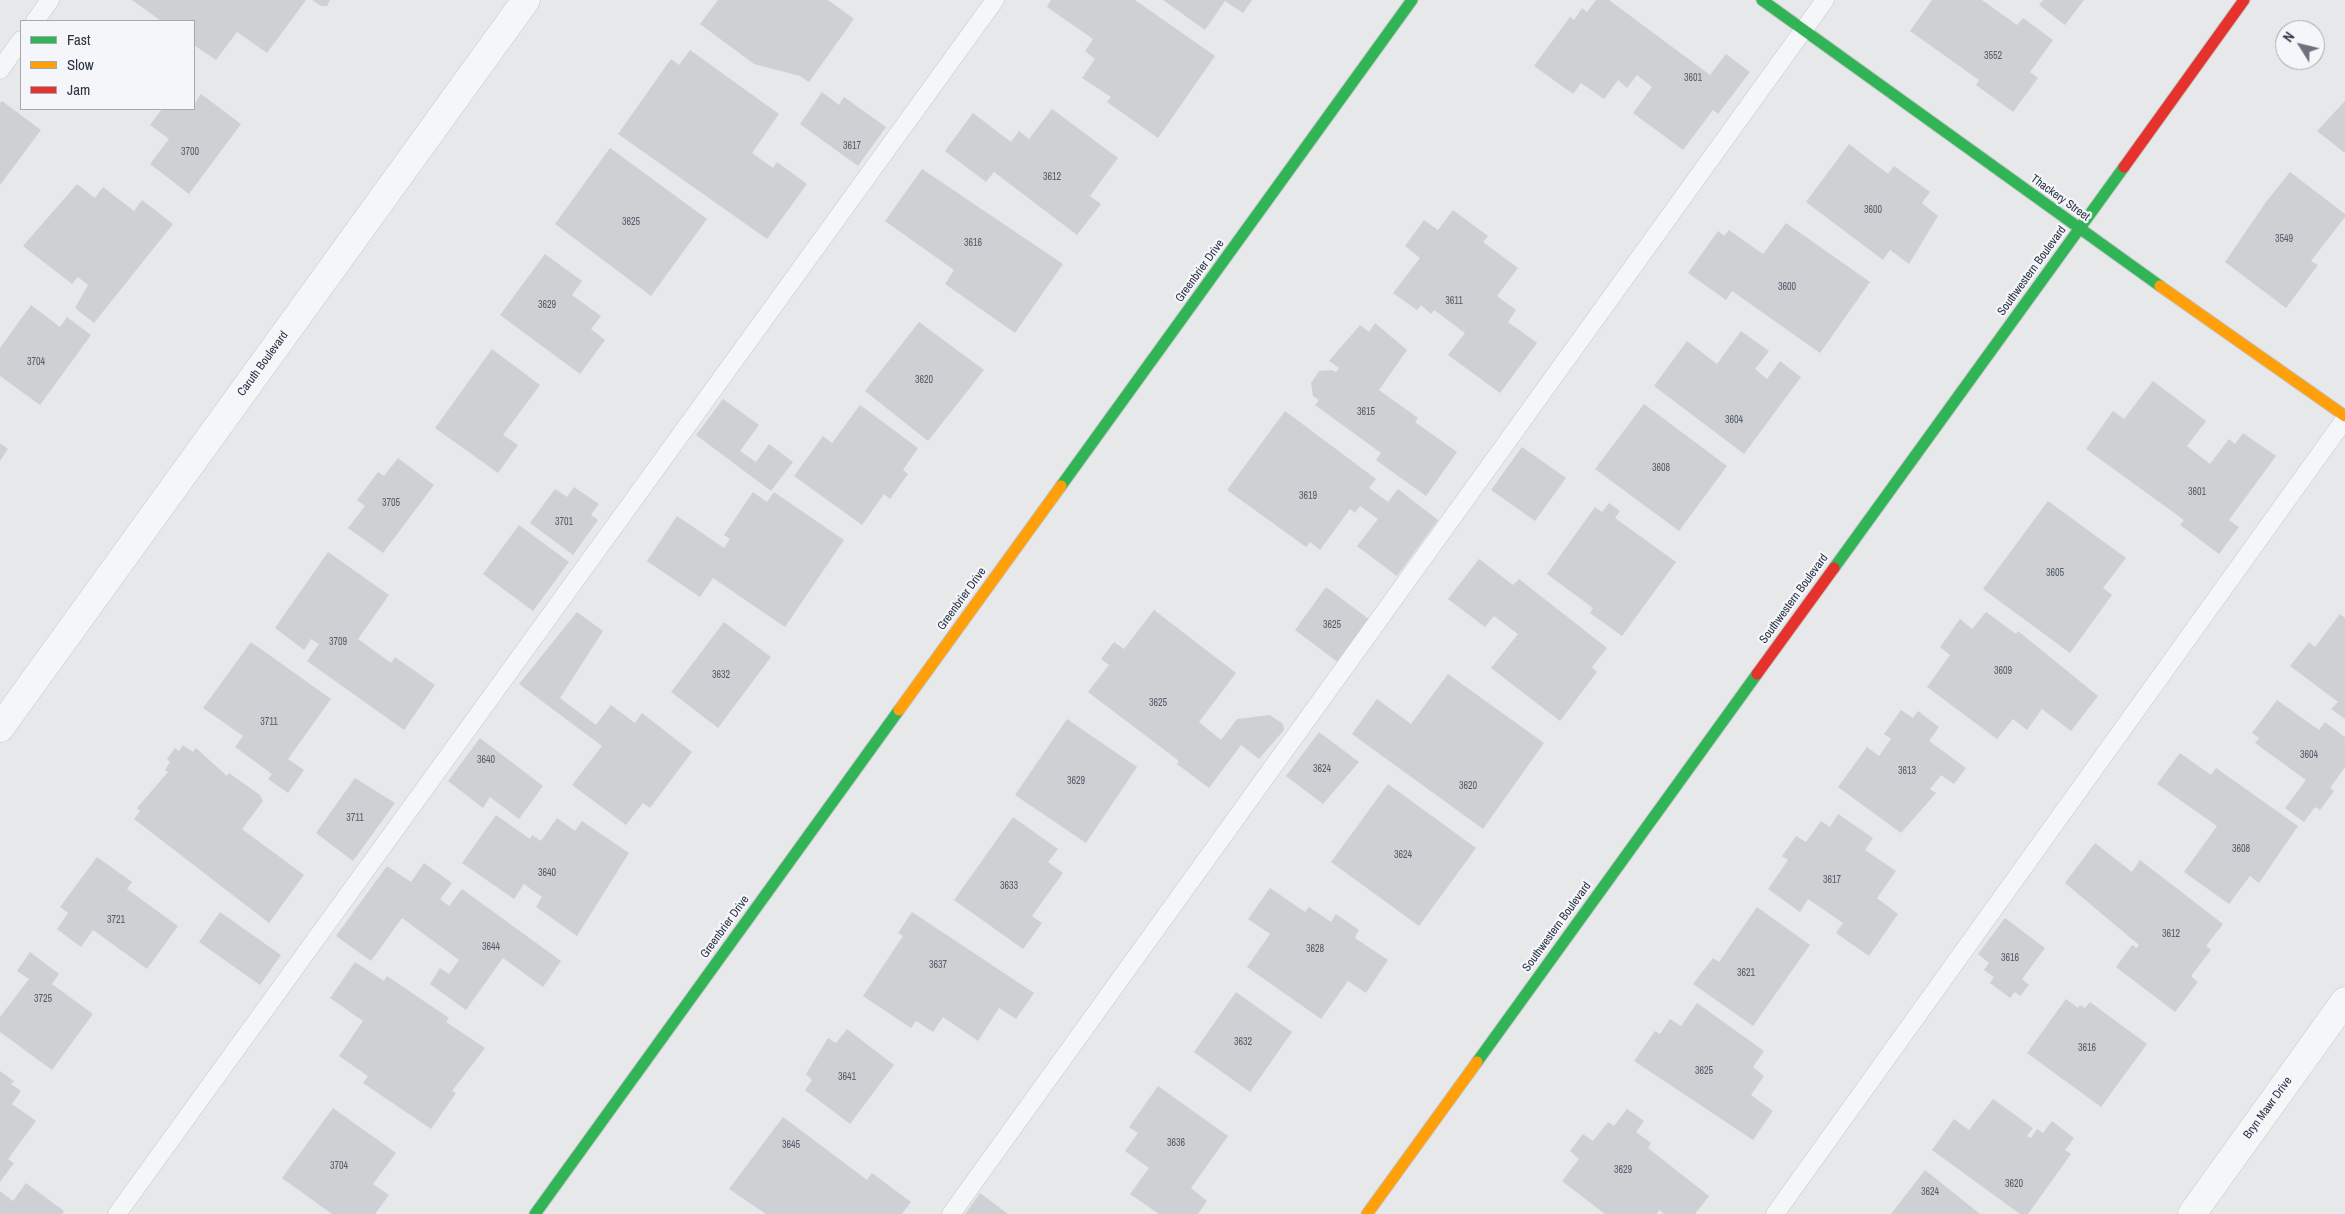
<!DOCTYPE html>
<html>
<head>
<meta charset="utf-8">
<style>
  body { margin:0 }
  #map { position:relative; width:2345px; height:1214px; overflow:hidden; background:#e6e8ea; font-family:"Archivo Narrow",sans-serif }
  canvas { display:block }
  .legend { position:absolute; left:20px; top:20px; width:175px; height:90px; box-sizing:border-box; background:#f4f6f9; border:1px solid #a4a8b1; margin:0; padding:6px 9px; list-style:none; font-size:15px; color:#2b3445 }
  .legend li { display:flex; align-items:center; gap:10px; height:25px }
  .legend b { width:25px; border:1px solid #a4a8b1 }
  .north { position:absolute; left:2275px; top:20px; width:50px; height:50px; box-sizing:border-box; background:#f4f6f9; border:1px solid #a4a8b1; border-radius:50%; rotate:306deg; font-size:14px; font-weight:700; line-height:20px; text-align:center; color:#2b3445 }
  .north::after { content:''; display:block; margin:auto; width:18px; height:22px; background:#6c737f; clip-path:polygon(50% 0,100% 100%,50% 72%,0 100%) }
</style>
</head>
<body>
<div id="map">
<canvas width="2345" height="1214"></canvas>
<ul class="legend">
<li><b style="height:6px;background:#30b455"></b>Fast</li>
<li><b style="height:6px;background:#ff9f0a"></b>Slow</li>
<li><b style="height:6px;background:#e5322d"></b>Jam</li>
</ul>
<div class="north">N</div>
</div>
<script>
const g = document.querySelector('canvas').getContext('2d');
g.lineJoin = 'round';
function paint(path, color) {
  g.fillStyle = color;
  g.fill(path, 'evenodd');
}
function stroke(path, color, width, dash) {
  g.strokeStyle = color;
  g.lineWidth = width;
  g.lineCap = dash ? 'butt' : 'round';
  g.setLineDash(dash || []);
  g.stroke(path);
}
function write(font, color, halo, rows, align = 'center') {
  g.font = font + ' "Archivo Narrow",sans-serif';
  g.lineWidth = 4.5;
  g.setLineDash([]);
  g.textBaseline = 'middle';
  g.strokeStyle = halo;
  g.fillStyle = color;
  for (const [text, x, y, turn = 0] of rows) {
    g.save();
    g.translate(x, y);
    g.rotate((+turn || 0) * Math.PI / 180);
    g.textAlign = isNaN(turn) ? turn : align;
    if (halo) g.strokeText(text, 0, 0);
    g.fillText(text, 0, 0);
    g.restore();
  }
}
paint(new Path2D(`
  M132,0h174l-39,53 -30,-21 -21,28 -22,-15v-24h-33z
  M312,0h18l-3,6h-6z
  M718,0h110l26,19 -45,63 -9,-6 -46,-12 -54,-40z
  M1051,0h84l80,56 -57,82 -51,-36 4,-5 -29,-19 13,-19 -10,-8 8,-12 -46,-32z
  M1163,0h89l-9,13 -18,-12 -20,29z
  M1596,0h13l101,75 16,-21 24,18 -32,42 -5,-4 -30,40 -50,-37 19,-26 -15,-12 -10,13 -9,-8 -14,19 -23,-16 -8,11 -39,-28 36,-49 4,3 8,-12 5,4z
  M1932,0h50l35,25 6,-7 30,22 -23,32 8,6 -25,34 -37,-27 3,-5 -69,-49z
  M2043,0h41l-19,25 -26,-20z
  M690,50l89,64 -27,39 21,15 4,-6 30,22 -40,55 -149,-105 53,-75 8,6z
  M822,92l17,13 5,-8 42,30 -28,39 -58,-42z
  M201,94l40,30 -52,70 -39,-30 19,-25 -19,-14 12,-16h32v-5z
  M2,101l39,29 -41,55v-82z
  M2345,101v52l-28,-22z
  M1052,109l66,49 -28,38 11,8 -24,31 -83,-63 -8,10 -41,-31 28,-38 38,29 8,-11 10,8z
  M1849,144l39,30 6,-8 36,26 -8,11 16,13 -29,48 -19,-14 -7,10 -77,-58z
  M610,148l97,71 -56,77 -96,-72z
  M922,169l141,95 -48,69 -70,-49 9,-14 -69,-49z
  M2290,172l55,42v3l-34,44 7,4 -32,43 -61,-46 41,-60z
  M77,184l18,14 8,-11 31,24 8,-11 31,24 -79,99 -19,-15 13,-23 -10,-8 -6,7 -49,-38z
  M1453,210l35,26 -5,6 35,26 -21,28 19,14 -8,12 29,21 -37,50 -52,-38 17,-22 -31,-23 -3,4 -10,-9 -4,5 -24,-17 27,-35 -15,-12 19,-26 14,10z
  M1786,223l84,59 -50,71 -88,-62 -6,9 -38,-27 30,-42 6,5 5,-6 34,24z
  M545,254l37,27 -10,14 29,21 -10,13 14,11 -25,34 -80,-59z
  M31,305l29,22 7,-10 24,18 -51,70 -40,-29v-28z
  M919,322l65,48 -56,71 -63,-50z
  M1375,323l32,27 -28,40 39,28 -3,4 42,30 -31,44 -50,-36 5,-7 -66,-48 4,-5 -6,-4 -2,-13 8,-12 13,-1 4,2 3,-4 -10,-7 31,-36 9,7z
  M1741,331l28,20 -14,18 12,10 13,-18 21,16 -57,77 -90,-68 33,-45 30,23z
  M492,349l48,36 -37,50 15,10 -20,28 -63,-45z
  M2153,381l53,40 -19,25 23,18 19,-25 6,5 8,-11 33,23 -47,64 10,7 -20,27 -39,-29 4,-5 -98,-71 27,-38 11,8z
  M723,399l36,26 -19,26 16,11 13,-18 24,18 -22,29 -75,-56z
  M1644,404l83,62 -48,65 -84,-62z
  M860,405l58,43 -15,22 5,4 -18,25 -6,-5 -22,31 -68,-49 29,-40 9,7z
  M1285,411l91,68 -7,9 19,14 10,-13 40,31 -41,56 -40,-30 21,-27 -18,-13 -5,7 -5,-4 -30,41 -10,-8 -4,5 -79,-57z
  M0,443l8,6 -8,12z
  M1522,447l44,31 -31,43 -44,-31z
  M398,458l36,27 -51,68 -35,-25 17,-22 -8,-6 21,-28 6,4z
  M574,487l25,17 -8,11 7,5 -25,35 -43,-32 25,-34 12,8z
  M753,492l14,10 7,-10 70,48 -59,87 -72,-49 -13,19 -53,-36 30,-45 47,32 6,-9 -6,-4z
  M2048,501l78,57 -23,30 9,7 -42,58 -87,-64z
  M1609,503l11,8 -5,7 61,44 -54,74 -32,-23 3,-5 -46,-34 48,-67 7,5z
  M519,525l50,37 -36,49 -50,-37z
  M328,552l61,43 -31,44 33,24 4,-6 40,28 -31,45 -97,-69 12,-17 -8,-5 -7,11 -29,-22z
  M1479,559l34,26 6,-6 88,69 -15,19 5,5 -37,49 -69,-53 27,-34 -24,-18 -9,11 -37,-28z
  M1326,587l44,33 -31,43 -44,-33z
  M1154,610l82,63 -37,49 22,18 16,-21 33,-4 13,9 1,6 -25,29 -18,-14 -32,43 -32,-24 2,-3 -91,-69 21,-27 -8,-6 13,-17 10,7z
  M577,612l26,19 -43,67 36,27 15,-20 24,18 7,-10 50,39 -42,56 -7,-5 -17,22 -54,-40 30,-39 -83,-62z
  M1986,612l30,22 2,-3 80,65 -27,35 -29,-22 -15,21 -14,-11 -16,20 -70,-52 23,-32 -10,-8 20,-28 12,10z
  M2340,614l5,4v101l-14,-10 7,-7 -48,-36 19,-24 6,5z
  M724,622l47,35 -53,71 -47,-36z
  M251,642l80,57 -43,60 16,11 -16,23 -20,-14 4,-5 -37,-27 8,-11 -40,-28z
  M1448,674l96,69 -61,86 -131,-95 25,-35 34,25z
  M2277,700l42,30 6,-8 20,15v30l-15,21 4,3 -14,19 -5,-3 -11,15 -19,-14 21,-28 -51,-37 4,-5 -7,-5z
  M1901,710l12,8 5,-7 21,16 -10,14 37,27 -12,16 -13,-9 -11,14 6,4 -35,40 -63,-46 29,-40 12,9 12,-17 -7,-5z
  M1067,719l70,48 -51,76 -71,-48z
  M1319,732l40,30 -36,42 -37,-28z
  M480,738l63,48 -24,33 -29,-22 -7,11 -35,-27z
  M183,745l10,7 3,-4 31,28 2,-3 31,22 3,6 -21,28 62,46 -35,48 -135,-104 6,-8 -3,-3 31,-36 -3,-2 5,-8 -3,-3 8,-11 4,3z
  M2180,753l31,22 5,-7 82,58 -39,57 -9,-7 -21,28 -45,-32 33,-46 -60,-42z
  M355,778l40,25 -42,58 -37,-28z
  M1388,784l88,64 -57,78 -88,-64z
  M1838,814l35,24 -8,12 31,21 -19,27 21,16 -29,42 -33,-23 7,-10 -35,-24 -8,13 -32,-23 20,-29 -6,-4 14,-20 10,6 15,-21 9,6z
  M496,815l34,24 2,-4 9,6 16,-23 18,13 7,-10 47,32 -52,83 -41,-29 6,-10 -18,-13 -10,15 -52,-36z
  M1013,817l45,32 -10,13 15,11 -31,43 10,7 -19,26 -69,-49z
  M2095,843l37,29 8,-12 83,64 -17,22 5,4 -20,26 7,6 -23,30 -59,-45 16,-22 5,3 2,-3 -74,-62z
  M97,857l35,25 -5,7 51,37 -31,43 -54,-39 -12,17 -24,-18 11,-16 -8,-6z
  M424,863l28,20 -12,16 9,7 13,-17 99,72 -18,26 -40,-29 -37,52 -36,-26 10,-16 9,6 10,-14 -57,-42 -31,43 -35,-25 51,-70 24,16z
  M1270,888l35,24 4,-5 22,15 5,-8 23,16 -4,8 33,22 -22,33 -18,-12 -27,38 -74,-52 23,-33 -22,-15z
  M1757,907l53,38 -57,81 -60,-42 20,-26 6,4z
  M220,912l61,43 -21,30 -61,-43z
  M912,912l122,81 -18,26 -17,-11 -21,33 -35,-24 -10,15 -17,-11 -5,7 -48,-32 40,-60 -5,-3z
  M2005,918l40,30 -23,31 7,6 -9,11 -5,-4 -5,6 -20,-15 4,-6 -10,-7 5,-7 -11,-9z
  M30,952l29,22 -7,10 41,30 -41,56 -52,-38v-15l29,-38 -12,-8z
  M355,962l29,19 3,-5 62,42 -3,4 39,26 -33,43 4,2 -25,36 -68,-46 5,-7 -29,-20 24,-35 -33,-23z
  M1236,992l56,40 -42,60 -56,-40z
  M2066,999l12,9 2,-3 5,3 5,-6 57,42 -46,63 -74,-54z
  M1697,1003l67,48 -11,16 11,9 -13,19 22,16 -20,29 -119,-79 21,-30 5,3 10,-15 11,7z
  M847,1029l47,36 -44,59 -45,-34 7,-10 -6,-6 22,-36 8,5z
  M0,1071l14,10 -3,3 10,7 -9,13 24,17 -28,38 6,4 -14,19z
  M1158,1086l70,50 -37,52 16,13 -9,13h-39l-29,-20 19,-26 -24,-17 13,-18 -9,-6z
  M1993,1099l40,29 -6,8 4,2 6,-9 6,4 9,-12 22,17 -9,12 6,4 -43,60h-8l-88,-64 22,-31 15,11z
  M333,1108l63,45 -23,31 16,11 -14,19h-43l-50,-36z
  M1627,1109l17,12 -8,11 15,11 -3,5 61,48 -14,18h-31l-5,-4 -2,4h-52l-43,-33 17,-22 -9,-8 13,-17 10,7 15,-19 6,4z
  M783,1117l84,63 5,-7 39,29 -9,12h-136l-37,-25z
  M1925,1170l55,44h-89z
  M26,1183l38,28 -2,3h-62v-23l13,10z
  M980,1193l28,21h-43z`), '#ced0d3');
const lane = new Path2D(`
  M35,21l15,-21
  M0,70l21,-30
  M117,1214l878,-1214
  M951,1214l874,-1214
  M1775,1214l570,-795`);
const street = new Path2D(`
  M0,728l526,-728
  M2192,1214l153,-213`);
const fast = new Path2D(`
  M1762,0l398,286
  M1061,486l351,-486
  M1834,568l290,-401
  M1477,1062l280,-388
  M535,1214l364,-504`);
const slow = new Path2D(`
  M2160,286l185,130
  M899,710l162,-224
  M1367,1214l110,-152`);
const jam = new Path2D(`
  M2124,167l120,-167
  M1757,674l77,-106`);
stroke(lane, '#c4c6c8', 19);
stroke(street, '#c4c6c8', 29);
stroke(fast, '#c4c6c8', 13);
stroke(slow, '#c4c6c8', 13);
stroke(jam, '#c4c6c8', 13);
stroke(lane, '#f5f6f7', 18);
stroke(street, '#f5f6f7', 28);
stroke(fast, '#30b455', 11);
stroke(slow, '#ff9f0a', 11);
stroke(jam, '#e5322d', 11);
write('10px', '#545c69', null, [
  ["3552",1993,56],
  ["3601",1693,78],
  ["3617",852,146],
  ["3700",190,152],
  ["3612",1052,177],
  ["3600",1873,210],
  ["3625",631,222],
  ["3549",2284,239],
  ["3616",973,243],
  ["3600",1787,287],
  ["3611",1454,301],
  ["3629",547,305],
  ["3704",36,362],
  ["3620",924,380],
  ["3615",1366,412],
  ["3604",1734,420],
  ["3608",1661,468],
  ["3601",2197,492],
  ["3619",1308,496],
  ["3705",391,503],
  ["3701",564,522],
  ["3605",2055,573],
  ["3625",1332,625],
  ["3709",338,642],
  ["3609",2003,671],
  ["3632",721,675],
  ["3625",1158,703],
  ["3711",269,722],
  ["3604",2309,755],
  ["3640",486,760],
  ["3624",1322,769],
  ["3613",1907,771],
  ["3629",1076,781],
  ["3620",1468,786],
  ["3711",355,818],
  ["3608",2241,849],
  ["3624",1403,855],
  ["3640",547,873],
  ["3617",1832,880],
  ["3633",1009,886],
  ["3721",116,920],
  ["3612",2171,934],
  ["3644",491,947],
  ["3628",1315,949],
  ["3616",2010,958],
  ["3637",938,965],
  ["3621",1746,973],
  ["3725",43,999],
  ["3632",1243,1042],
  ["3616",2087,1048],
  ["3625",1704,1071],
  ["3641",847,1077],
  ["3636",1176,1143],
  ["3645",791,1145],
  ["3704",339,1166],
  ["3629",1623,1170],
  ["3620",2014,1184],
  ["3624",1930,1192]
]);
write('12px', '#2b3445', '#f4f6f9', [
  ["Thackery Street",2060,198,36],
  ["Greenbrier Drive",1200,271,-54],
  ["Southwestern Boulevard",2032,271,-54],
  ["Caruth Boulevard",263,364,-54],
  ["Greenbrier Drive",962,599,-54],
  ["Southwestern Boulevard",1794,599,-54],
  ["Greenbrier Drive",725,927,-54],
  ["Southwestern Boulevard",1557,927,-54],
  ["Bryn Mawr Drive",2268,1108,-54]
]);
</script>
</body>
</html>
